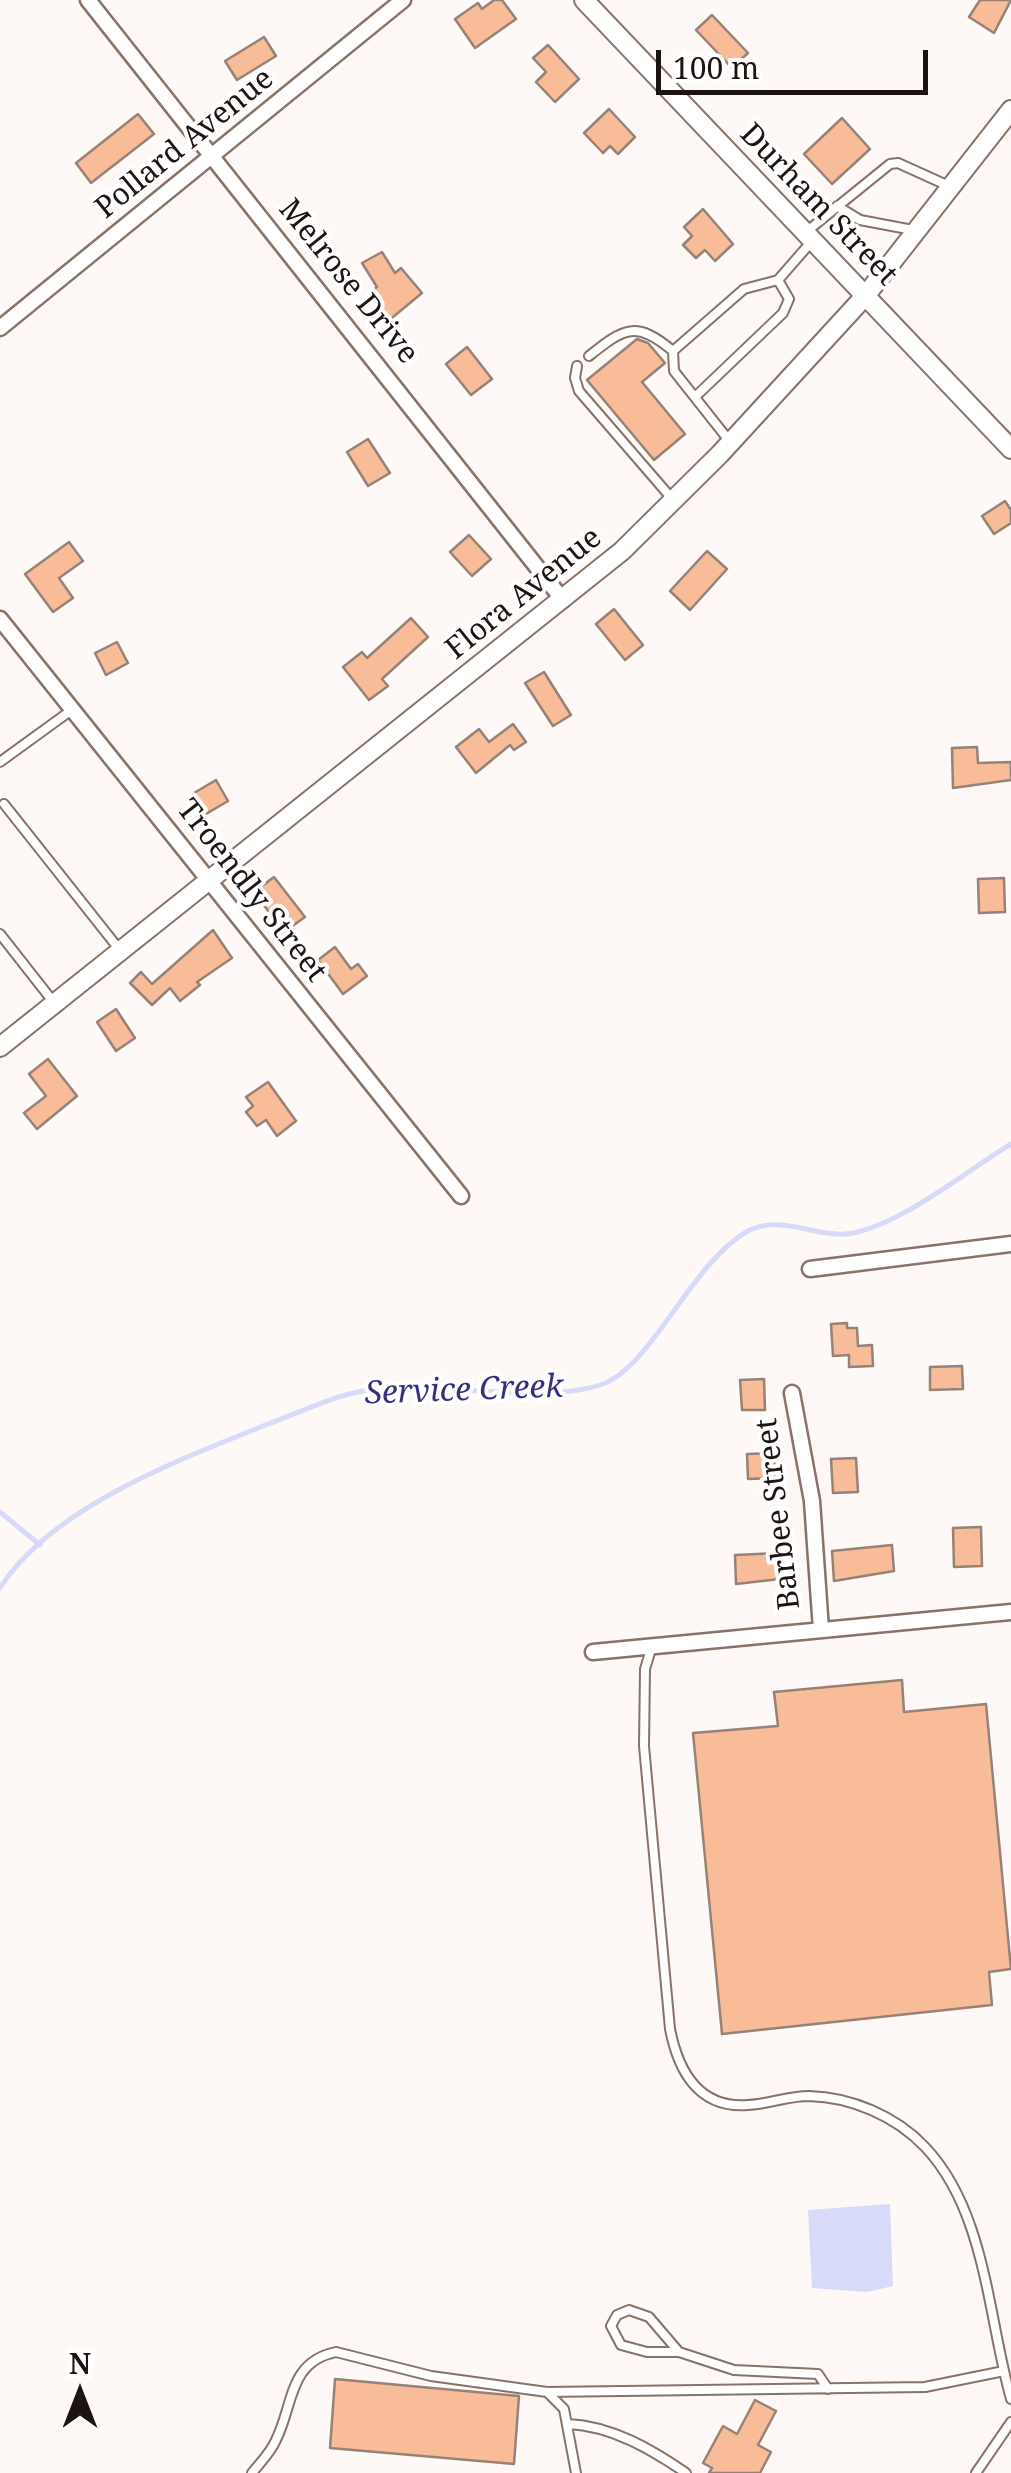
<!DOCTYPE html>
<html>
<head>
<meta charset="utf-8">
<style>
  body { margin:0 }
  #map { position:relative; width:1011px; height:2473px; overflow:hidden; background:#fef9f7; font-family:"Noto Serif",serif }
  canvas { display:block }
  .north { position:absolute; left:30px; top:2343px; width:100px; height:100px; -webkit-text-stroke:8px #fff; paint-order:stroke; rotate:0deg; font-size:28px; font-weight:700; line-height:40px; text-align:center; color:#1c1410 }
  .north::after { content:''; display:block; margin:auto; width:35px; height:45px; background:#1c1410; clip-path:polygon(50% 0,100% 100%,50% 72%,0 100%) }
  .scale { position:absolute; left:656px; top:50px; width:272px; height:45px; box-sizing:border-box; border:5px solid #1c1410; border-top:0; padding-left:12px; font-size:30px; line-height:35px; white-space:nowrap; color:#1c1410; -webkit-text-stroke:8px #fff; paint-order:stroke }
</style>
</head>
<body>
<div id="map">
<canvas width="1011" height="2473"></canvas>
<div class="north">N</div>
<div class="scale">100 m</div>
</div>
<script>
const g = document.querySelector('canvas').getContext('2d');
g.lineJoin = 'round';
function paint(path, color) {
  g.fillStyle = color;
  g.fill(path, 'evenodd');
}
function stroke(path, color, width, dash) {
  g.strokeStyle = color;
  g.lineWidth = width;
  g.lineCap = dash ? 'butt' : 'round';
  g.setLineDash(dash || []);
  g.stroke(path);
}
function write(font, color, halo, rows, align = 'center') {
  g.font = font + ' "Noto Serif",serif';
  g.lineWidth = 8;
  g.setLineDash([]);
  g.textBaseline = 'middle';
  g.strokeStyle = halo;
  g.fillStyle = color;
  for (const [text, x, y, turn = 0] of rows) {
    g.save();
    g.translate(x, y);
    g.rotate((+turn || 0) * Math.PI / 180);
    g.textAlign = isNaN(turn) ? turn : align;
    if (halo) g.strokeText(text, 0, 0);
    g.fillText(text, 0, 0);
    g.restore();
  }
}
paint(new Path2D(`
  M890,2204l3,82 -26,6 -55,-4 -4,-78z`), '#d7daf9');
stroke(new Path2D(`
  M0,1512l40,33
  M0,1588c52,-82 182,-129 268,-164 33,-12 66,-29 101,-34 71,-10 173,16 234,-6 49,-18 88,-121 145,-153 33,-18 72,9 105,2 52,-11 112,-61 158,-89`), '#d7daf9', 5);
const building = new Path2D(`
  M494,0h8l14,19 -41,29 -20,-29 23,-16 4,6z
  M980,0h31l-17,33 -25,-16z
  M712,15l36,38 -16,15 -36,-38z
  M264,37l12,19 -39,24 -12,-19z
  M548,45l31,34 -24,23 -19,-20 10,-10 -13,-14z
  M609,109l26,28 -17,17 -8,-8 -7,7 -19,-20z
  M138,114l16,20 -63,49 -15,-20z
  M842,118l28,31 -38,35 -28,-30z
  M703,209l30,35 -18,17 -10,-11 -9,8 -13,-13 9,-9 -8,-9z
  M382,252l13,21 6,-5 21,25 -35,29 -11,-14 4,-3 -10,-12 7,-6 -15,-24z
  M637,339l11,4 17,20 -23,19 43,52 -31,26 -67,-80z
  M467,347l25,32 -21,16 -25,-31z
  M368,439l22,34 -22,13 -21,-34z
  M1005,501l6,9v13l-17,11 -12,-18z
  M469,535l22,24 -19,17 -22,-24z
  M69,542l14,19 -24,17 14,20 -20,14 -28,-38z
  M707,551l20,18 -37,41 -20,-19z
  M614,609l29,36 -18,15 -29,-36z
  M411,618l17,19 -46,42 6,7 -19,14 -26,-33 19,-15 5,6z
  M117,642l11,21 -22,12 -11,-22z
  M544,672l27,43 -18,11 -28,-43z
  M513,724l13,18 -12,8 -4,-5 -34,28 -20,-26 23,-18 10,13z
  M977,747l1,16 33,-1v18l-58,8 -1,-40z
  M216,780l12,21 -22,13 -12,-21z
  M274,877l31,40 -21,15 -30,-40z
  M1004,878l1,34 -26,1 -1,-34z
  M213,930l19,28 -35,24 3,3 -20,16 -10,-13 -18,17 -22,-22 11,-11 11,12z
  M335,947l16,22 7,-5 9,12 -24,18 -25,-34z
  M116,1009l19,29 -19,13 -19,-29z
  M48,1059l29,37 -40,33 -13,-16 22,-17 -17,-22z
  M268,1082l28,39 -19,15 -11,-16 -9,6 -11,-14 7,-6 -7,-9z
  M847,1323v5h10l1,18 14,-1 1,21 -24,1v-12l-16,1 -2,-32z
  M962,1366l1,23 -33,1v-23z
  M764,1379l1,31h-23l-2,-30z
  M774,1453l1,25 -27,1 -1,-25z
  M856,1458l2,34 -25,1 -2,-34z
  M981,1527l1,39 -28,1 -1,-39z
  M892,1545l2,26 -60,10 -2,-30z
  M779,1553l1,26 -44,5 -1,-29z
  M902,1680l2,32 82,-8 25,265 -22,3 3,33 -270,29 -29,-301 85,-7 -4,-34z
  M335,2379l184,17 -5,68 -184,-16z
  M755,2400l21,11 -18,34 13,7 -11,21h-51l3,-5 -9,-5 20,-37 14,8z`);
paint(building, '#f8bc98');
stroke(building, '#968276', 2.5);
const service = new Path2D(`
  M837,206l23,14 53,10
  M806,232l84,-68 8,-1 53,24
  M589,356c35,-28 47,-36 84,-5
  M577,366l-2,12 4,13 95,110
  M695,397l88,-84 6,-14 -11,-19
  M731,443l-57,-72 -1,-20 71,-62 34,-9 35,-40
  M0,762l73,-53
  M4,804l115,145
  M0,934l55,70
  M652,1646l-7,23 -1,77 26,283c8,41 28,80 78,76 21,-1 39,-9 61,-9 42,1 87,20 116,51 61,64 63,171 86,252
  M679,2352l-30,-35 -20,-7 -12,5 -6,11 10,19 26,7h32l55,18 84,4 10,15
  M547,2392l17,17 12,64
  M568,2424c44,2 83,25 118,49
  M252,2473c8,-10 19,-21 24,-33 18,-36 12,-78 60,-88l95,24 116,16 378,-5 79,-16
  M976,2473l35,-51`);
const minor = new Path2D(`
  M88,0l475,600
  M0,328l403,-328
  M0,619l461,577
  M810,1269l201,-25
  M792,1393l20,108 9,129
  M593,1652l418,-40`);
const tertiary = new Path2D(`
  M584,0l427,449
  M0,1047l622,-496 98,-97 146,-159 145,-185`);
stroke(service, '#877367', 12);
stroke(minor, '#877367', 19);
stroke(tertiary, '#877367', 22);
stroke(service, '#fff', 8);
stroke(minor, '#fff', 14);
stroke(tertiary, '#fff', 18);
write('30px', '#1c1410', '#fff', [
  ["Pollard Avenue",185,144,-39],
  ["Durham Street",818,205,46],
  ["Melrose Drive",348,282,51],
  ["Flora Avenue",524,594,-39],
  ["Troendly Street",251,891,52],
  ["Barbee Street",779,1514,-97]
]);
write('italic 32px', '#372e82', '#fff', [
  ["Service Creek",464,1391,-2]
]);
</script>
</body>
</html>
